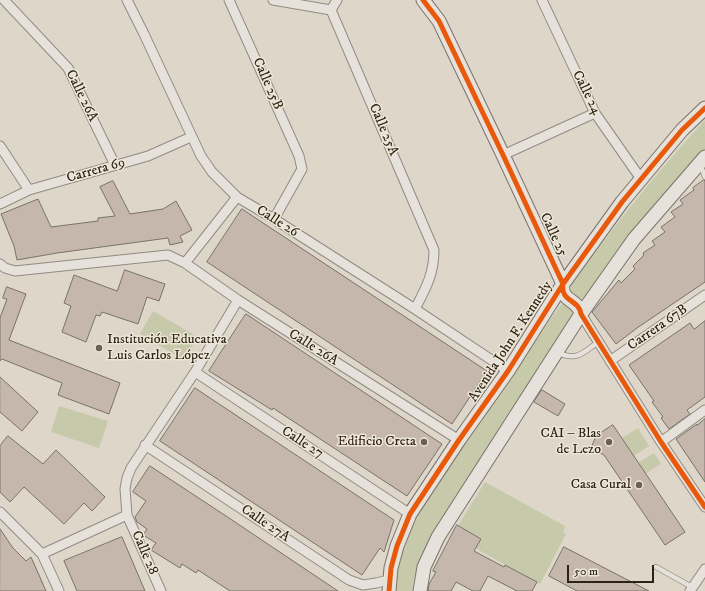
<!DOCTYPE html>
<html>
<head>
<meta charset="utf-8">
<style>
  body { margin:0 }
  #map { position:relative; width:705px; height:591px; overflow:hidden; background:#ddd6c9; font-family:"IM FELL DW Pica",serif }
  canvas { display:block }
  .scale { position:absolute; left:567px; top:565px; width:87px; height:18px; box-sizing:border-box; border:2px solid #2c2215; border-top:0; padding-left:5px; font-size:12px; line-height:14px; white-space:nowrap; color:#2c2215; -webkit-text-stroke:3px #eee7d7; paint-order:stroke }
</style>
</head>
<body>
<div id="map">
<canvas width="705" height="591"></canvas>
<div class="scale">50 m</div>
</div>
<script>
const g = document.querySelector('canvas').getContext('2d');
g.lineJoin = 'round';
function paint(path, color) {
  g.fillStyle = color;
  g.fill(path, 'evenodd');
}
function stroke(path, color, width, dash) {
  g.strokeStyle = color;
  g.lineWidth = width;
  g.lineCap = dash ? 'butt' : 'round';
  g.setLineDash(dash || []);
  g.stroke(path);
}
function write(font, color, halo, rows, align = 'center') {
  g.font = font + ' "IM FELL DW Pica",serif';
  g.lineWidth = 3;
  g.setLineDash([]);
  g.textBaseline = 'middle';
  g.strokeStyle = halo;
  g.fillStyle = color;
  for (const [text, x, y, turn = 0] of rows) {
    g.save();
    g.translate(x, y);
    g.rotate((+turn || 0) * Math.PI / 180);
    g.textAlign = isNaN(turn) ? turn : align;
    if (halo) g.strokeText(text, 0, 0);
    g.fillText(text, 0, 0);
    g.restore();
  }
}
paint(new Path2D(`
  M705,120v29l-119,147 -6,3 -8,-6 -1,-7c41,-58 86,-114 134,-166z
  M567,303l8,11 -142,219c-10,18 -19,37 -21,58h-20c3,-19 7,-42 16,-59 20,-38 47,-74 71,-109 27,-39 53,-78 80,-116l3,-3z
  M153,311l45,26 -14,23 -44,-26z
  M59,406l49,15 -9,27 -48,-16z
  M638,428l11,18 -15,10 -12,-18z
  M654,453l7,11 -16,10 -7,-11z
  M485,482l80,44 -2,6 3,2 -26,50 -65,-36 6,-9 -23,-13z`), '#c7c9ab');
const building = new Path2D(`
  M704,180l1,1v101l-68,46 -21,16 -24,-32 27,-32 2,3 14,-14 -2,-3 11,-11 -1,-2 12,-8 -3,-4 13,-9 -4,-5 14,-10 -4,-5 12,-8 -3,-4 14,-10 -1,-2z
  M113,181l17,33 33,-5 13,-8 16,29 -12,6 3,6 -13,3 -2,-7 -111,15 -40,7 -3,-14 -13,-32 37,-15 13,28 47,-6v-3l17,-2 -15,-29z
  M242,209l245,162 -35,53 -245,-162z
  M125,270l40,14 -6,17 -12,-4 -9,27 -36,-12 -2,4 -4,-1 -10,27 -24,-10 9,-26 -7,-3 10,-28 43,16z
  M7,287l19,7 -17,46 111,43 -11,31 -51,-19 4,-12 -60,-24 -2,2v-43l7,-19 -4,-1z
  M246,314l196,130 -35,52 -134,-88 -1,2 -63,-39z
  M705,321v76l-18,13 3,4 -21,15 -8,-11 2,-1 -11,-15 2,-1 -25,-36 61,-42 4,6z
  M0,377l38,35 -16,19 -22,-19z
  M195,388l199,132 -10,32 -4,-4 -18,27 -202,-134z
  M542,390l23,14 -7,12 -24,-14z
  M705,419v63l-29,-43 21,-15v1z
  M613,425l72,107 -20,13 -61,-90 -13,-7 5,-12z
  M8,436l35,28 13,-14 49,47 -13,14 -8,-8 -20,21 -40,-37 -14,15 -10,-10v-46z
  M150,466l76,50 112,75h-108l-32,-21 -2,3 -14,-9 -2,4 -29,-18 5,-7 -13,-8 4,-6 -10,-7 -2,-5 11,-16 -13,-9z
  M457,525l24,14 -7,12 30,16 1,-2 32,17 -5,9h-15l-29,-15 -8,15h-7l-17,-9 -5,9h-23l1,-7 7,-12 -3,-1z
  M0,529l13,19 13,13 5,-4 15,34h-46z
  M122,537l23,54h-68l-13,-30z
  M564,547l85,44h-72l-28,-15z`);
paint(building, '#c5b7ac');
stroke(building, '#78726a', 1);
const lane = new Path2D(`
  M701,166l4,11
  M557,352c19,10 26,1 41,-10
  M656,567l36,20`);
const street = new Path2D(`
  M4,0l64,68 47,97
  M127,0l17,34 57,122 11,16 25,25 37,22 141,90 93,62
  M229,0l70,156 3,13 -28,50
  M273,0l58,10
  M542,0l53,113 46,66
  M331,10l103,240c0,24 -8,38 -19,59
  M331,10l6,-10
  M0,146l29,44
  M503,155l92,-42
  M0,204l29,-14 119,-34 43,-19
  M185,263l52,-66
  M0,264l5,4 10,3 153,-16 17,8 53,37 221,140
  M581,314l80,128 44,65
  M610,361l95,-66
  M195,372l215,142
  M661,442l44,-32
  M145,445l204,135 14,5 13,-2 13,-3
  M0,512l42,42 17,37
  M42,554l85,-39
  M161,591l-34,-76 -2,-26 2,-11 4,-10 64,-96 43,-72
  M690,591l15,-22`);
const secondary = new Path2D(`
  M423,0l16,21 64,134 60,129c-3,18 16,15 18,30
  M389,591l2,-23 6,-22 13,-32 49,-74 49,-69 55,-87 59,-82 60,-72 23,-22
  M420,591l4,-24 14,-30 143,-223 53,-75 71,-82`);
stroke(lane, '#918b82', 6);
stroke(street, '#918b82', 11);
stroke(secondary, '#78726a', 15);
stroke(lane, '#e6e2db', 4.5);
stroke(street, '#e6e2db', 9);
stroke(secondary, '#e6e2db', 13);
stroke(new Path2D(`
  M423,0l16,21 64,134 60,129c-3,18 16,15 18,30l80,128 44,65
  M389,591l2,-23 6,-22 13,-32 49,-74 49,-69 55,-87 59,-82 60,-72 23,-22`), '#e8590c', 5);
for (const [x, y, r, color] of [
  [99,348,4,"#6a6154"],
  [424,442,4,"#6a6154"],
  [609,442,4,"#6a6154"],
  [639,485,4,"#6a6154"]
]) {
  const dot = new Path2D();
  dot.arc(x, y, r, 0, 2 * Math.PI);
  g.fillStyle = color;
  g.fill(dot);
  stroke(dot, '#eee7d7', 1.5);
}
write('14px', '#2c2215', '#eee7d7', [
  ["Calle 25B",267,84,66],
  ["Calle 24",586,93,63],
  ["Calle 26A",81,96,64],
  ["Calle 25A",383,130,67],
  ["Carrera 69",96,171,-16],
  ["Calle 26",277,222,32],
  ["Calle 25",553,235,65],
  ["Carrera 67B",658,328,-35],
  ["Avenida John F. Kennedy",511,342,-57],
  ["Calle 26A",313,348,32],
  ["Calle 27",302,443,33],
  ["Calle 27A",265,524,34],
  ["Calle 28",144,553,66]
]);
write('14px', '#2c2215', '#eee7d7', [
  ["Institución Educativa",107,340,"left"],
  ["Luis Carlos López",107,356,"left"],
  ["CAI ‒ Blas",601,434],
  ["de Lezo",601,450],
  ["Edificio Creta",416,442],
  ["Casa Cural",631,485]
], 'right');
</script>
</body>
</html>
